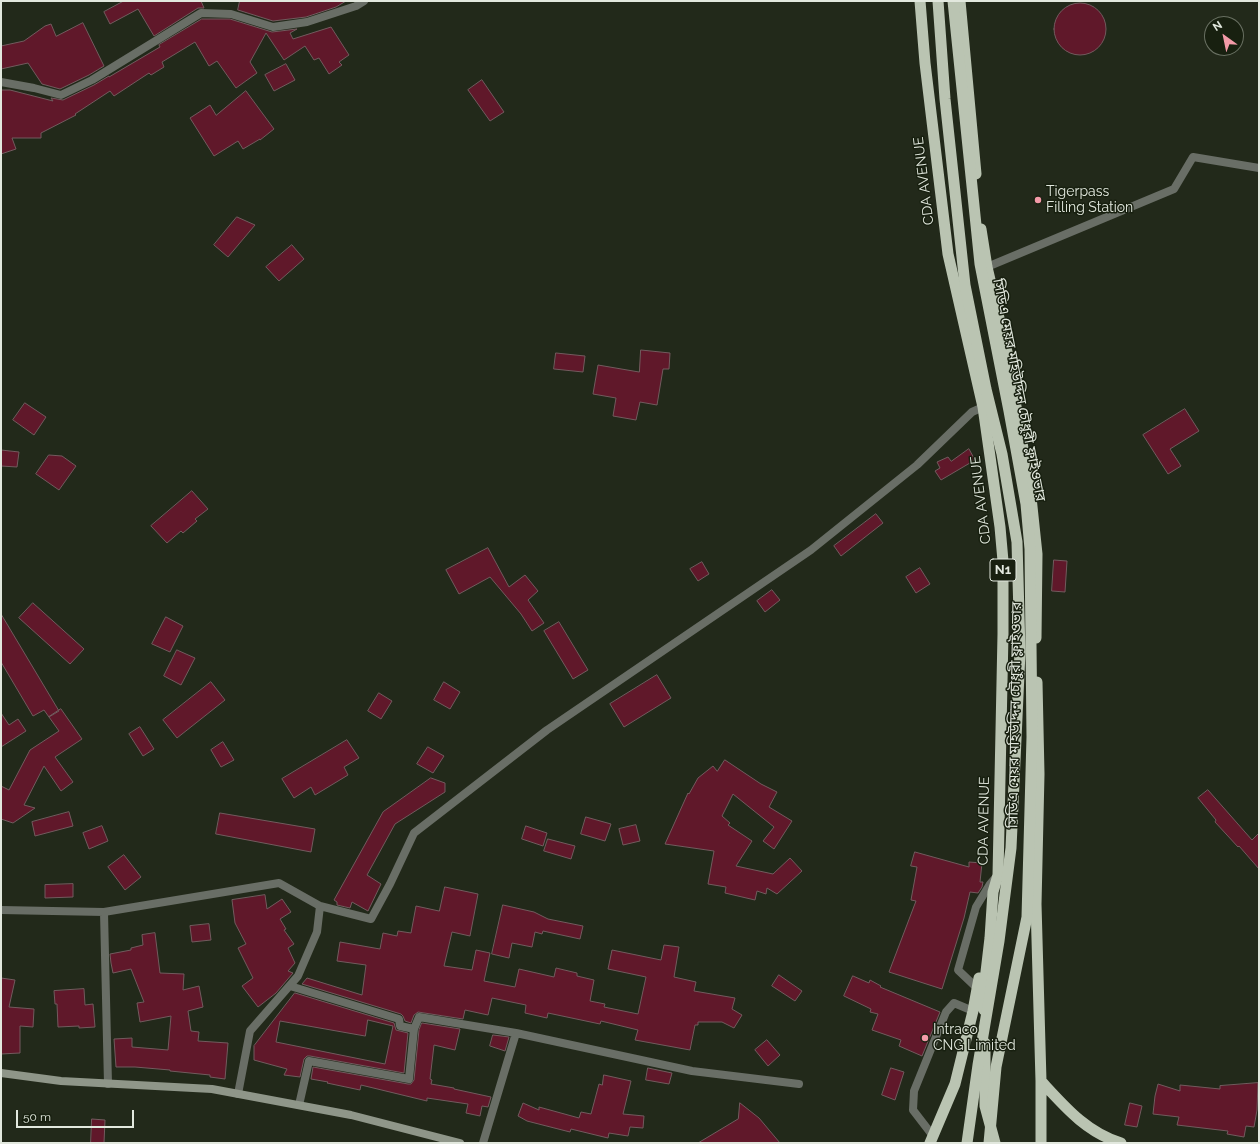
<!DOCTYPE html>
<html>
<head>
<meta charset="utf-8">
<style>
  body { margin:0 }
  #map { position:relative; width:1260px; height:1144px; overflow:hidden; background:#22291a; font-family:Raleway,sans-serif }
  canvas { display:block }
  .frame { position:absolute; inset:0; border:2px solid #e2e8de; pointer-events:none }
  .north { position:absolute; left:1204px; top:16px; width:40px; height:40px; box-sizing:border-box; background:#182010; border:1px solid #697062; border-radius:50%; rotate:327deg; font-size:11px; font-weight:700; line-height:16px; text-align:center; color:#e2e8de }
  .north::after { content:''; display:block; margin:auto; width:14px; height:18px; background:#f39aa8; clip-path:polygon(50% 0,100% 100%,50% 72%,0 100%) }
  .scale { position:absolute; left:16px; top:1110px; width:118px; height:18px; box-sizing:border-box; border:2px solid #e2e8de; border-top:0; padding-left:5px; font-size:12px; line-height:14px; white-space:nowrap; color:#e2e8de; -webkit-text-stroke:3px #182010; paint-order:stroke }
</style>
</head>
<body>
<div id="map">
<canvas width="1260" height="1144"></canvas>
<div class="frame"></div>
<div class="north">N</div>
<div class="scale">50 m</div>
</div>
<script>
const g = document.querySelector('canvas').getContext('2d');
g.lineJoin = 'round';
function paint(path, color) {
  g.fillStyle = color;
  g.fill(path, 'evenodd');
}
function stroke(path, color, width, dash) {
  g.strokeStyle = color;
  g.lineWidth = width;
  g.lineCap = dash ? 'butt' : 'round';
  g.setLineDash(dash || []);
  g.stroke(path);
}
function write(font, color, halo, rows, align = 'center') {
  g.font = font + ' Raleway,"Noto Sans Bengali",sans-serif';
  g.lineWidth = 3;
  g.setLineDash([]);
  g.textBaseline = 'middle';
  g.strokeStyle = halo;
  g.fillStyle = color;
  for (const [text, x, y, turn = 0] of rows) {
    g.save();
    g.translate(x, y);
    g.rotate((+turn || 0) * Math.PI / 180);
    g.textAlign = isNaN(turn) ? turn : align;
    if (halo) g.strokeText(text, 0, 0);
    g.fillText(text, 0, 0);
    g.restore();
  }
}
const building = new Path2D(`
  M124,1h77l3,7h-6l-44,28 -16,-27 -28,15 -6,-12z
  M240,1h106l-10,6 -30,10 -33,4 -35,-11z
  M1054 29a26 26 0 1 1 52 0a26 26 0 1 1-52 0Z
  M202,19h28l42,13 25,-3 -7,4 3,6 38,-12 18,28 -10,7 3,3 -13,9 -10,-16 -5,2 -9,-14 -21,14 -18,-27 -16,29 7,11 -21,15 -19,-27 -8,5 -14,-24 -33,20 2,5 -13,8 -2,-2 -35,23 -4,-5 -35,23 1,1 -35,18v5h-29l4,11 -15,5v-64h9l43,11 -2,-3 12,2 31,-15 15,-9v1l51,-30 -1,-2z
  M83,23l21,43 -15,9 -29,14 -18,-5 -14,-21 -27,6v-23l23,-5 21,-15 6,-2 5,12z
  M286,64l9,16 -21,11 -9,-16z
  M482,80l22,32 -14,9 -22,-31z
  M246,91l28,38 -14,11v-1l-17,10 -5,-8 -24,15 -24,-38 20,-13 6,10z
  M237,217l18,8 -27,32 -14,-12z
  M292,245l12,14 -25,22 -13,-14z
  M641,350l29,3 -1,16h-6l-6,36 -17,-3 -4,18 -23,-4 3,-18 -23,-4 5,-29 41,7z
  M556,353l29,3 -2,16 -29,-3z
  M25,403l21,14 -12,18 -21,-15z
  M1185,409l14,22 -29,18 11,17 -13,8 -25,-39z
  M969,449l6,11 -34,20 -6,-9 5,-3 -3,-6 11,-5 3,4z
  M1,450l18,2 -2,15 -16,-1z
  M49,455l13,1 14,10 -17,24 -23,-16z
  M192,491l16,18 -13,10 2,2 -14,12 -2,-2 -14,12 -16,-17z
  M876,514l7,9 -42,33 -7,-10z
  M488,548l21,39 16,-12 13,16 -10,9 16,23 -12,8 -11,-17 -31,-37 -31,17 -13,-24z
  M1054,560l13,1 -2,31 -13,-1z
  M702,562l7,12 -11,7 -8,-12z
  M920,568l10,16 -14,9 -10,-16z
  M772,590l8,10 -15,12 -8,-11z
  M33,603l51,46 -14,15 -51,-46z
  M1,614l58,97 -10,6 -5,-7 -11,6 -32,-54z
  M166,617l17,9 -13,26 -18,-8z
  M559,622l29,48 -15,9 -29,-48z
  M177,650l18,8 -14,27 -17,-9z
  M657,675l14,23 -47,29 -14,-23z
  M211,682l14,18 -48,38 -14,-18z
  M444,682l16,10 -10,17 -16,-9z
  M379,693l13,8 -11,18 -13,-8z
  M61,709l21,30 -27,18 18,25 -12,9 -17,-25 -20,39 11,3 -22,15 -12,-4v-33l8,4 21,-40 29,-19 -10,-14z
  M1,713l8,12 9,-6 8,12 -25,16z
  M140,727l14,22 -11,7 -14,-22z
  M347,740l12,18 -15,9 4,8 -33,20 -4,-8 -17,11 -12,-19z
  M223,742l11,18 -13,7 -10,-17z
  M428,747l16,9 -11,17 -16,-9z
  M725,760l36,24 16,8 -8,15 23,14 -18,28 -11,-8 11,-14 -41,-33 -11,22 8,7 -2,2 24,16 -16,25 37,8 17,-16 12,13 -25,23 -10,-6 -1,6 -9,-3 -2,9 -30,-7 1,-6 -18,-3 6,-33 -49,-7 23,-51 1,1 9,-16 15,-12 4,5z
  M431,778l14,5v9l-50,32 -28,51 14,9 -13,27 -16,-9 -2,6 -13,-3v-3l-3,-2 49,-88z
  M1208,790l44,50 7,-7v36l-20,-23 -1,1 -23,-25 1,-2 -18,-22z
  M69,812l4,14 -38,10 -3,-14z
  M220,813l95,16 -4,23 -95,-18z
  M586,817l25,7 -6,17 -24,-7z
  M636,825l4,16 -17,4 -4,-16z
  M102,826l6,15 -19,8 -6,-16z
  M526,826l21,7 -4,13 -21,-7z
  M548,839l27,7 -4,13 -27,-8z
  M915,852l54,15v-5l13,1 -2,19h3l-1,5 -4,6 -8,-1 -6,26 -22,71 -53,-17 27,-71 -5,-1 6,-33 -6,-1z
  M124,855l17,22 -16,13 -17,-23z
  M73,884v13l-28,1v-13z
  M445,887l33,7 -8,42 -18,-4 -8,34 28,4 4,-20 14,3 -6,28 31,6 4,-18 35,8 2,-9 21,5v3l17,4 -4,21 15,3 -1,3 34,7 8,-37 -38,-8 4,-19 49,10 3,-15 15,2 -5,30 22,5 -2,9 41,7 -3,11 10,6 -8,13 -12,-6h-24v3h-3l-5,25 -55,-10 3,-10 -37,-9 -1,3 -52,-11 -1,5 -22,-5 1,-8 -34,-7 -4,17 -23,-5 -2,9 -45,-7 -4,3 -3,8 -6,-2 -2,-5 -2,-2 -99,-30 5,-6 55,17 4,-30 -29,-4 3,-19 40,7 3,-16 14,3 1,-5 13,2 5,-27 23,5z
  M265,895l2,14 15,-10 9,13 -11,7 6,10 -2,1 10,14 -6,4 7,15 -7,8 5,2 -17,20 -18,14 -16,-21 11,-8 -15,-30 8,-4 -11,-21 -3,-23z
  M503,905l31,7 14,7 35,7 -3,13 -37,-8 -1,3 -7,-2 -3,15 -20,-4 -3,15 -17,-4z
  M209,924l2,16 -19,2 -2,-16z
  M155,933l5,40 24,1 -1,16 16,-4 4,21 -15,4 3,20 8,1 -1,9 30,2 -3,36 -15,-2v-2l-40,-4v-1l-35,-3h-19l-2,-28 18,-1v9l36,3 3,-34 -31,6 -3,-19 7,-1 -13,-33 -18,4 -2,-10 -1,-9 21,-4v-2l12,-3 -1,-10z
  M779,975l23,16 -7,10 -23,-15z
  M853,976l16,7 1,-3 11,6 -1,1 60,25 -18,44 -23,-10 2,-6 -29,-10 6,-16 -8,-2 1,-3 -27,-13z
  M1,978l14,2 -6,27 25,2 -1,18 -13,-1v27l-19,1z
  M84,989l1,16 8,-1 2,23 -16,1v-2l-21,1 -1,-23h-2l-1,-13z
  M295,993l99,30 2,7 12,3 -4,40 -94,-17h-3l-3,3 -4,18 -16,-2 3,-6 -33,-9v-14zM368,1020l25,6 -8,38 -109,-22 4,-21 85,15z
  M422,1023l38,6 -5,21 -21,-5 -4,34 2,1 -1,4 23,4v1l37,8 -3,10 -6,-1 -2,10 -14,-3 2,-9 -41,-6v3l-66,-16 -1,5 -33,-7 1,-1 -17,-3 2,-12 95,17h3l3,-4 5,-50z
  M493,1035l16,2 -4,14 -15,-5z
  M767,1040l13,15 -12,11 -13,-16z
  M648,1068l24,5 -3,11 -23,-4z
  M891,1068l13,4 -9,28 -13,-5z
  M604,1075l27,6 -8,33 21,2 -1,12 -13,-1 -2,9 -19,-3 -1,5 -37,-9 -1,3 -43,-11 -9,-5 5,-13 16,7v-3l40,11 2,-6 10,2 8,-30 3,1z
  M1258,1083l-1,27 -3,17 -8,-1 -2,11 -17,-3 1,-3 -51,-6 2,-8 -26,-3 2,-18 3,-12 22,7v-6l40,4v-3z
  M740,1103l19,15 21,25h-82l40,-24z
  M1130,1103l12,3 -5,21 -12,-2z
  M92,1119l13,1 -1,23h-13z`);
paint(building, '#60182a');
stroke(building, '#725b5e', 1);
stroke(new Path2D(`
  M981,989l-4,-1 -19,-18 18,-63 14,-23 6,-7
  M933,1136l-20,-26 1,-19 32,-79 8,-9 19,8`), '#696e66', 8);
stroke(new Path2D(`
  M987,267l187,-78 19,-32 66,11`), '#696e66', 8);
stroke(new Path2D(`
  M1,82l33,6 27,7 31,-15 109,-67 30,1 42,13 34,-5 49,-16 8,-5
  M1,910l103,2 175,-29 41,23
  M104,912l4,172
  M290,986l109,33 1,7 14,3 5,-12 97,16
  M238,1094l12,-63 48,-55 19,-44 3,-26 51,13 19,-35 24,-51 133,-103 264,-180 106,-85 55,-53 11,-5
  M299,1105l10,-44 100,18 5,-50
  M483,1143l33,-110 176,38 107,13`), '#696e66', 8);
stroke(new Path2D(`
  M1,1073l60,8 151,8 139,26 109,28`), '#8f9689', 8);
stroke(new Path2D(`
  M920,1l5,62 23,191 35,153 17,120 3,34v73l-5,241 -5,17 -3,46 -6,51v21
  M960,1l16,173
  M981,229l6,38 20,85 24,145 6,57 -1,84
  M1037,682l2,92 -3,130 5,177v62
  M985,1043v63l10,37
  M1041,1081c24,26 45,51 80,62
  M930,1143l25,-59 18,-73 6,-33`), '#bac4b2', 11);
stroke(new Path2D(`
  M938,1l7,98 20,186 21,104 16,65 15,88 3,110 -9,196 -12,93 -21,124 -11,78
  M953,1l27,263 29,147 17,93 4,45 2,188 -5,180 -31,150 -7,76`), '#bac4b2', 11);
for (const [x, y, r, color] of [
  [1038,200,4,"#f39aa8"],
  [925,1038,4,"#f39aa8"]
]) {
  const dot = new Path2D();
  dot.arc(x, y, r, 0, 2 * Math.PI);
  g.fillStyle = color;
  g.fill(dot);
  stroke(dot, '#182010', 1.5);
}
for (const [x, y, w] of [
  [1003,570,26]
]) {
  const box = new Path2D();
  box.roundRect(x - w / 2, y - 11, w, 22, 3);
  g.fillStyle = '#182010';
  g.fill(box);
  stroke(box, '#e2e8de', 1);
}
write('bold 13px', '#e2e8de', null, [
  ["N1",1003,570]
]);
write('14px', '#e2e8de', '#182010', [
  ["CDA AVENUE",924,181,-97],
  ["সিডিএ মেয়র মহিউদ্দিন চৌধুরী ফ্লাইওভার",1019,390,79],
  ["CDA AVENUE",981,500,-97],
  ["সিডিএ মেয়র মহিউদ্দিন চৌধুরী ফ্লাইওভার",1015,715,-89],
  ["CDA AVENUE",984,821,-89]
]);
write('14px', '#e2e8de', '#182010', [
  ["Tigerpass",1046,192],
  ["Filling Station",1046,208],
  ["Intraco",933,1030],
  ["CNG Limited",933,1046]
], 'left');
</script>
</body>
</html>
